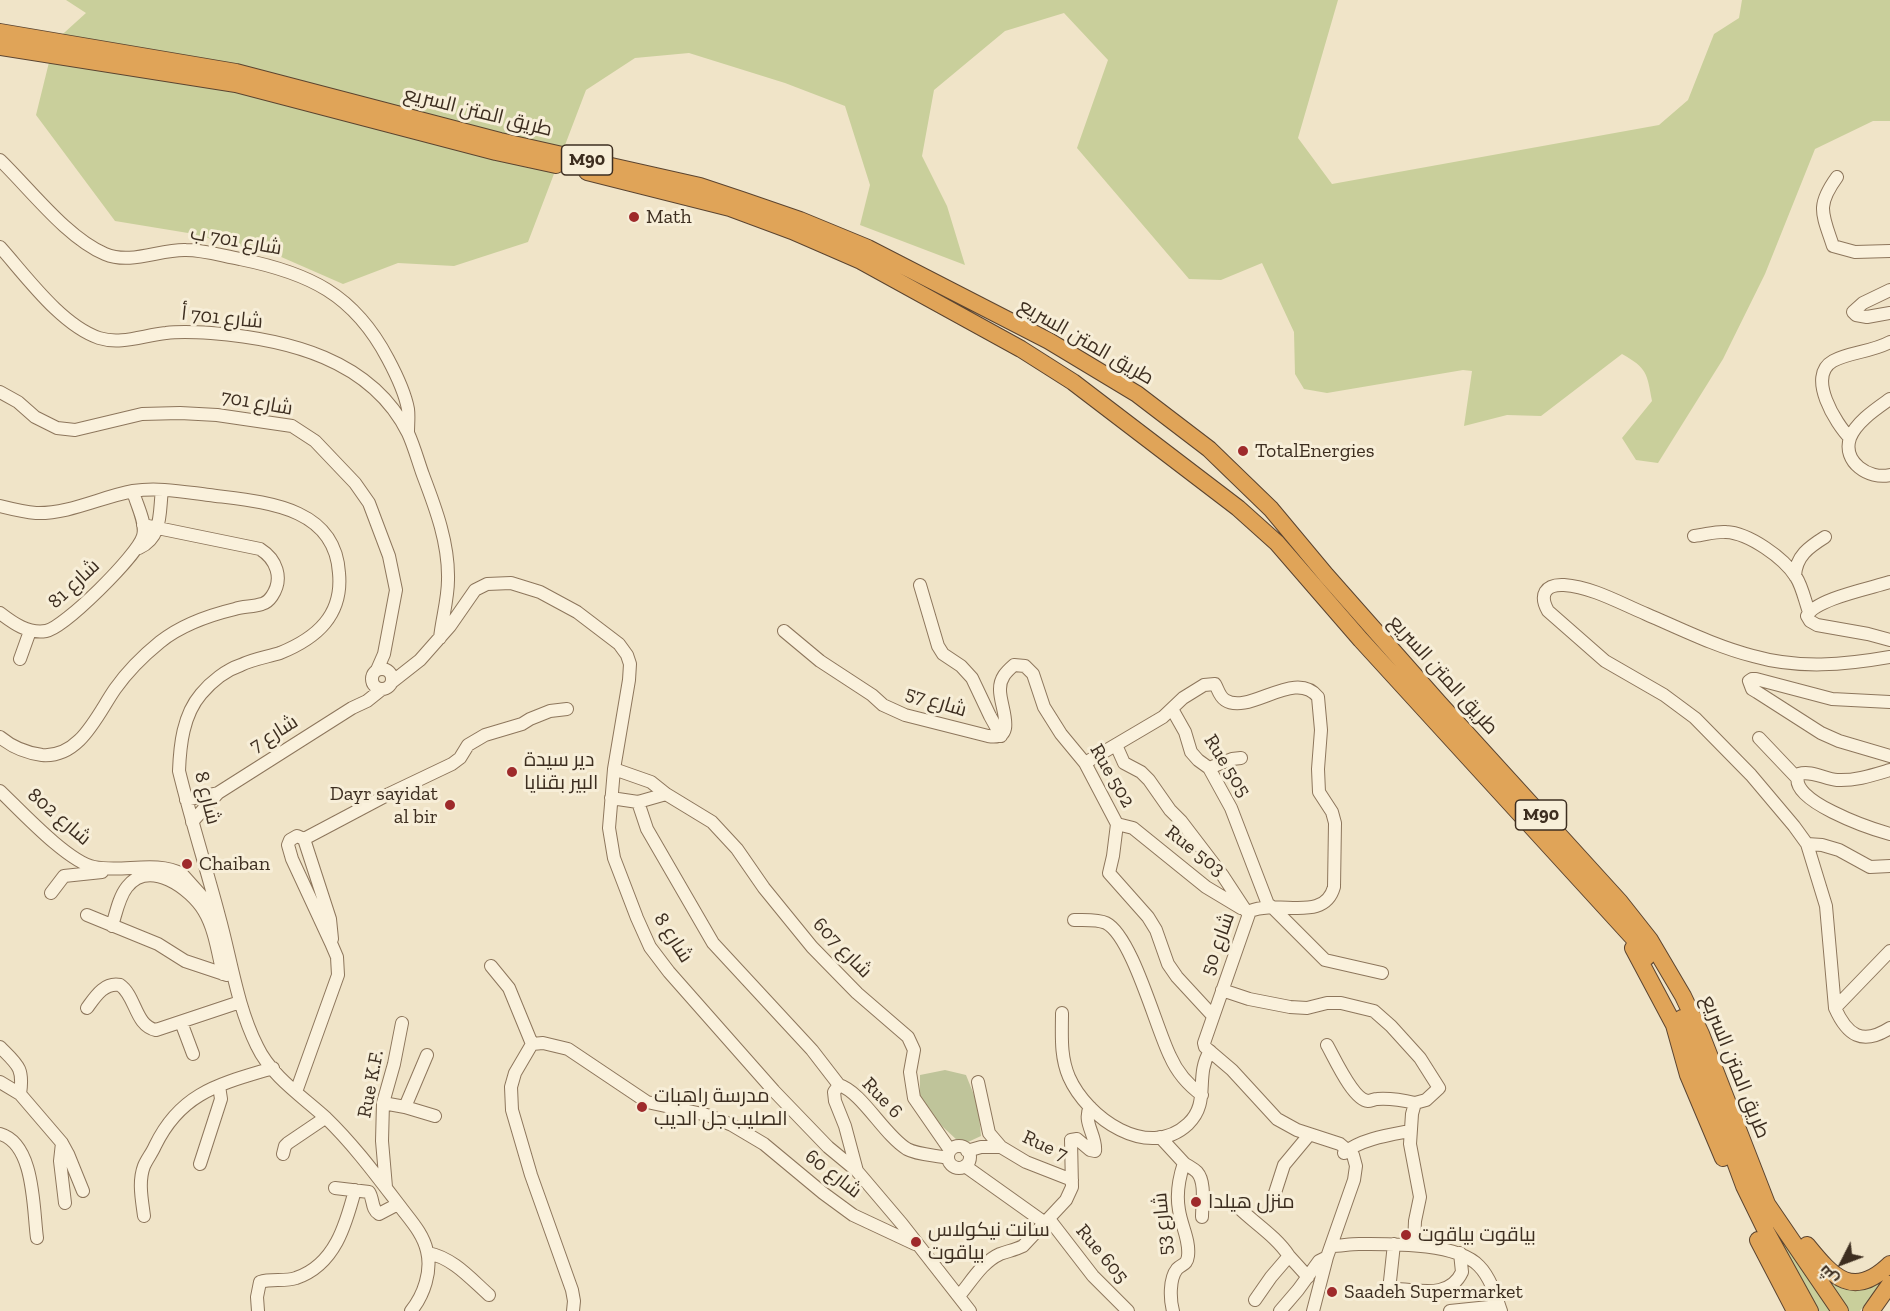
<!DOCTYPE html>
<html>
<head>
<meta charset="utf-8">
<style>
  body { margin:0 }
  #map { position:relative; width:1890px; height:1311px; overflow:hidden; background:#f0e4c8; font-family:"Zilla Slab",Cairo,serif }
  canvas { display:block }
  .north { position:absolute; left:1812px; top:1233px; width:60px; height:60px; -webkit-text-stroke:4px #f7eed8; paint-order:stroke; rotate:228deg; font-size:16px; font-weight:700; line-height:24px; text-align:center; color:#3d2e20 }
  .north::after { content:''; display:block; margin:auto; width:21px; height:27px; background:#3d2e20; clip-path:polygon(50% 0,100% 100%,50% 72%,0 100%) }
</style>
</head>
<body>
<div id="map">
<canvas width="1890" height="1311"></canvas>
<div class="north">ش</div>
</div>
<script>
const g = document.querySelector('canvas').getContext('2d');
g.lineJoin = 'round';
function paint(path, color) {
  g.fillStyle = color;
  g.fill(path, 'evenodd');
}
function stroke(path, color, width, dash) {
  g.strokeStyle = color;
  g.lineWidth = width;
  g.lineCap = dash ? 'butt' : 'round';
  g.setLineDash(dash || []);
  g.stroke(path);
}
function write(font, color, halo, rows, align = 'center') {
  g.font = font + ' "Zilla Slab",Cairo,serif';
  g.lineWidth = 6;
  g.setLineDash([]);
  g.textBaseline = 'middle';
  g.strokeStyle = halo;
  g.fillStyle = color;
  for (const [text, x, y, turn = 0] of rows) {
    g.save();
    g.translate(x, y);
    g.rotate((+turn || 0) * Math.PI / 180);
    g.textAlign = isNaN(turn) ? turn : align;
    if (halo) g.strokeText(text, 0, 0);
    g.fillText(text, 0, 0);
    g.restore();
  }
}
paint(new Path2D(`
  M66,0h1272l-40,138 34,46 327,-59 29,-25 26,-66 25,-16 3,-18h148v121h-17l-58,28 -50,125 -42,85 -65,104 -22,-3 -14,-22 30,-37c-5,-28 -5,-33 -30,-47l-81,62 -34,-1 -43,11 8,-55 -9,-1 -136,23 -23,-4 -9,-15 -1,-42 -32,-69 -41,17 -32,-1 -112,-131 31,-88 -44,-47 -59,18 -71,59 -12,66 25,50 18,59 -105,-40 10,-40 -25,-79 -60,-23 -96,-30 -54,5 -49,32 -58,152 -74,24 -56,-3 -55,21 -64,-28 -91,-23 -73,-12 -79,-106 18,-73 32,-29z
  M1757,1196l76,115h-14l-35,-60z
  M1814,1260l16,18 60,-6 -30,39h-13z`), '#c9cf9b');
paint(new Path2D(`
  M945,1070l21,5 12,30 3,31 -13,6 -11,-2 -26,-24 -11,-14v-27z`), '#bfc49a');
const minor = new Path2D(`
  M0,160c30,29 67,78 105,94 26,11 55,-5 81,-4 18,0 37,6 54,9 69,14 114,35 148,100 8,15 17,34 20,50 1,7 0,16 0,23
  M1837,177c-21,29 -15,36 -4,69l22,6 35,-1
  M0,247c26,29 61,78 99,91 22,7 45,-3 67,-5 15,-2 30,-1 45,0 76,6 160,26 197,100 6,13 10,28 15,42 13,34 26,69 25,105 0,19 -6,39 -8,58
  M1890,290l-27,13 -10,9 3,3 11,2 23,-4
  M0,392l18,10 17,15 22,11 18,2 67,-16 38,-1 37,2 75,11 23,15 40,42 14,20 20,53 7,34 -12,64 -7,16
  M1890,399c-14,10 -34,23 -40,39 -8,24 19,42 40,37
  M1850,438c-14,-14 -44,-62 -17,-77 16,-9 39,-9 57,-19
  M0,506c12,3 24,6 36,7 33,1 65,-16 97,-22 25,-4 51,1 76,4 53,7 126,10 130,78 4,42 -22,65 -59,80 -13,4 -27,6 -39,12 -15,5 -30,17 -40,29 -18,21 -21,51 -22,77 12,49 27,96 40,145 12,43 18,90 38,130 14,30 46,51 69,72 27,26 50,57 73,87 11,15 24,28 28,46 5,20 -3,44 -16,60
  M1694,536c11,-1 22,-5 32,-4 23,1 58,26 70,45 6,9 9,24 13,35
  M139,548c24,-11 20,-36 23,-58
  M1795,576c1,-20 14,-29 30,-39
  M1890,582c-18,6 -75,17 -83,34l3,5 7,4 51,9 22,6
  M920,585l18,61 5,8 18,12 11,12 18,38 11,20
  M0,613c13,10 28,21 46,18 18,-3 92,-76 97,-95 4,-13 -7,-32 -10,-45
  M784,631l36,30 52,34 11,10 22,10 83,21c31,5 11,-31 12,-47 0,-11 6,-17 14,-24l11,1 8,8 11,33 17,27 24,29 32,61 -4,32 -4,17 39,44 8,13 12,34 9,13 36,39
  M1890,657c-45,8 -92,12 -137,-1 -36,-9 -72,-27 -107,-42 -26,-11 -54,-27 -82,-29 -19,-1 -25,10 -16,26l57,50 59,34 31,23 56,57 43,51 13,18 19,62 9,102c12,27 27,38 55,20
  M20,659l10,-28
  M372 679a10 10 0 1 1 20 0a10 10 0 1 1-20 0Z
  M392,682l28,-22 30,-34 25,-36 12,-6 24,-1 29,9 37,20 42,32 8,11 3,9 -1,16 -15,89 -5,59 5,30 23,60 13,29 19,25 105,119 54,56 29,24 45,53 68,87
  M1890,702l-58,-3 -76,-20h-4l-3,2 3,8 5,3 64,41 18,8 51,15
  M1172,709l13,23 6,20 7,8 11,8 22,40 38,99
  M0,737c12,10 27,16 42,18 38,3 55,-40 73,-66 12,-17 29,-34 45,-47 20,-16 50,-27 75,-33 8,-3 18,-2 27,-5 4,-1 8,-5 10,-8 12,-18 4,-37 -12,-47l-117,-24
  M1759,738l38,40
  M1116,745l8,18 17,9 8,8 21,30 11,11 42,55 23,35
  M1085,763l78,-46 20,-19 21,-13 11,-1c3,5 4,12 10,16 24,16 70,-32 93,-3l3,33 -3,39 1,23 13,20 3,11 -1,64c-10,36 -54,12 -84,24l-46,132 1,4 27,23 45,49 20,11 43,14 13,11 3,11 -2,14 -27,77 -14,54
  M1209,768l23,-9 9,-1
  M614,769l37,13 15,12 46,28 25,27 27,39 48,59 45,46 51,44 6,13 -4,22 4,26 36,52
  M1890,770c-17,5 -35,11 -53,10 -12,-1 -26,-10 -38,-6 -14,26 73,55 91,60
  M0,791c21,20 68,71 94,76 28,6 62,-7 88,7l34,38
  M611,798l27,4 28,-8
  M186,800l32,-7
  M638,802l9,27 66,114 99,107 27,35
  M192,822l26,-29 134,-85 15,-7 15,-12
  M1117,824l16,4 73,59 35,21
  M304,839l26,80 2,20
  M1807,844l15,1 17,5 31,17 20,-1
  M51,893l13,-17 38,-4
  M1271,906l54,54 57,13
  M87,915l71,29 27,17 42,14
  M1074,920c9,0 24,-1 32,3 26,13 50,105 64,133 7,16 18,29 32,39
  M112,926c4,-13 7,-29 15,-39 22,-29 64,2 77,24 11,18 14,43 19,63
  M491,966l18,22 23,56
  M1222,990l27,9 41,8 17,1 20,-5h14l33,8 17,15 29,32 19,30 -13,12 -11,3 -3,11 -2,30 10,53 -5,24 -1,24
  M87,1008c8,-11 17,-26 33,-23 16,11 15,41 36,45l84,-28
  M1835,1008l55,-57
  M1062,1013c0,22 -2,43 7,64 18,41 79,84 119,47 23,-22 6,-47 22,-73
  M181,1022l12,32
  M532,1044l11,-1 25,6 79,53 60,13 25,10 32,19 59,49 30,22 62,29
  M532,1044l-17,29 -4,14 1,23 19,65 41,115 2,11 -1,10
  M1327,1045c7,12 26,55 41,56 3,0 6,-2 9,-2 13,-1 25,1 38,4
  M0,1047c18,18 24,21 20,47l-20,-12
  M978,1082l11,51 12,14
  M296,1092l42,-117 -1,-18 -6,-14 -39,-84 -4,-14 2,-5 7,-4 7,3 85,-45 63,-30 8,-6 8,-13 17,-10 37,-11 8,-5 20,-8 17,-2
  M20,1094l42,49 6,11 15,37
  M383,1103l22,4 30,9
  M405,1107l22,-52
  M0,1134c35,10 33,75 37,104
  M1160,1137l24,26c-5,15 -8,31 -5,47 2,15 11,30 9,46 -1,9 -6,8 -11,13 -8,10 -7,31 -4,42
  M62,1143l-2,18 5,42
  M948 1157a11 11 0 1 1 22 0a11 11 0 1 1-22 0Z
  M967,1151l14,-4h20l25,15 46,18
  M1344,1153c17,-14 45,-18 66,-22
  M283,1154l2,-8 3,-3 37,-25
  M1184,1163c4,3 9,5 13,9 9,10 5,32 5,45
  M200,1164l21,-65 -2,-13
  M965,1166l80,57
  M857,1171l-12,-45 -10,-25 -1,-9 5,-7c23,7 45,50 68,64 11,6 28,6 41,9
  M386,1187l-4,-46 1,-38 11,-39 8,-41
  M335,1188l34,4c5,8 2,17 10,22l19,-10
  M1273,1199l11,-34 25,-30
  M1237,1206c17,17 39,30 52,50
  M144,1216c-2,-16 -6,-34 0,-50 3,-7 8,-13 11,-20 26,-54 65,-62 118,-78
  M1049,1219l44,57 35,35
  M1394,1244l-4,37 1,5 3,3c23,0 55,11 68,-17l-2,-19
  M1331,1246c10,0 18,-2 28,-2 31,0 97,-2 120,22 11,11 17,30 22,45
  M428,1253c25,5 42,25 61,42
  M959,1296c12,-14 23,-34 41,-42 8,-3 15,-4 23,-8l43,-46 6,-13 -1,-47 6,-1 13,11 5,1c2,-15 -13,-29 -5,-44
  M1255,1300l16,-23 18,-21 19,21
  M258,1311l-1,-14 3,-15c11,-4 25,0 36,-4 39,-13 50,-54 59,-88
  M1280,1311l18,-21 21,-29 8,-4
  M1450,1311l49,-5`);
const highway = new Path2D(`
  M0,32l236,40 264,69 200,45 42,14 58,20 68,28 181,93 88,53 72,55 62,60 55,66 113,128 181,199 30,38 33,56 18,38 66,170 73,107
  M0,47l236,37 260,68 60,13
  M587,172l143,36 62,23 69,30 160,88 52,33 165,126 39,35 84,97 275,301 11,16
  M1633,948l41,77 14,50 35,83
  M1682,1018l62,168 22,45 44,80
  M1758,1240l37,71
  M1807,1245c26,32 46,55 83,19
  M1871,1311l19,-27`);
stroke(minor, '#8d765c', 14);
stroke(highway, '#5b4430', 18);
stroke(minor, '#faf1dc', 12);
stroke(highway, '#e0a458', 16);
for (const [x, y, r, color] of [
  [634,217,6,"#9e2a2b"],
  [1243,451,6,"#9e2a2b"],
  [512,772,6,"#9e2a2b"],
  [450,805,6,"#9e2a2b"],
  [187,864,6,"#9e2a2b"],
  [642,1107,6,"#9e2a2b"],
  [1196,1202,6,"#9e2a2b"],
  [1406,1235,6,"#9e2a2b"],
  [916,1242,6,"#9e2a2b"],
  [1332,1292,6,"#9e2a2b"]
]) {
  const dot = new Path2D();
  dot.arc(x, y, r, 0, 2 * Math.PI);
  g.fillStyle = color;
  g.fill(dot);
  stroke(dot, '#f7eed8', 2);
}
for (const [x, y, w] of [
  [587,160,51],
  [1541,815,51]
]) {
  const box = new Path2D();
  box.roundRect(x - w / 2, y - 15, w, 30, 4.5);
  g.fillStyle = '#f7eed8';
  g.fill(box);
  stroke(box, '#3d2e20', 1.5);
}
write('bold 18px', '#3d2e20', null, [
  ["M90",587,160],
  ["M90",1541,815]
]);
write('20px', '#3d2e20', '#f7eed8', [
  ["طريق المتن السريع",478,112,14],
  ["شارع 701 ب",236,241,10],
  ["شارع 701 أ",222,318,6],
  ["طريق المتن السريع",1086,342,30],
  ["شارع 701",257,403,10],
  ["شارع 81",74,584,-43],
  ["طريق المتن السريع",1443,675,48],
  ["شارع 57",936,702,17],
  ["شارع 7",274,734,-32],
  ["Rue 505",1227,766,58],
  ["Rue 502",1112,776,60],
  ["شارع 8",207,798,76],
  ["شارع 802",59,817,41],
  ["Rue 503",1195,851,38],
  ["شارع 8",673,938,58],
  ["شارع 50",1218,944,-70],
  ["شارع 607",842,948,46],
  ["طريق المتن السريع",1735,1067,68],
  ["Rue K.F.",371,1084,-79],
  ["Rue 6",882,1098,46],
  ["Rue 7",1045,1146,25],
  ["شارع 60",833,1174,38],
  ["شارع 53",1163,1224,-95],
  ["Rue 605",1102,1254,50]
]);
write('20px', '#3d2e20', '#f7eed8', [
  ["Math",646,217],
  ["TotalEnergies",1255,451],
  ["دير سيدة",524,760],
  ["البير بقنايا",524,783],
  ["Dayr sayidat",438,794,"right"],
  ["al bir",438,817,"right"],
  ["Chaiban",199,864],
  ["مدرسة راهبات",654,1096],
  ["الصليب جل الديب",654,1119],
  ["منزل هيلدا",1208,1202],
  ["سانت نيكولاس",928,1230],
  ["بياقوت",928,1253],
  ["بياقوت بياقوت",1418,1235],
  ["Saadeh Supermarket",1344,1292]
], 'left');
</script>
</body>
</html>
